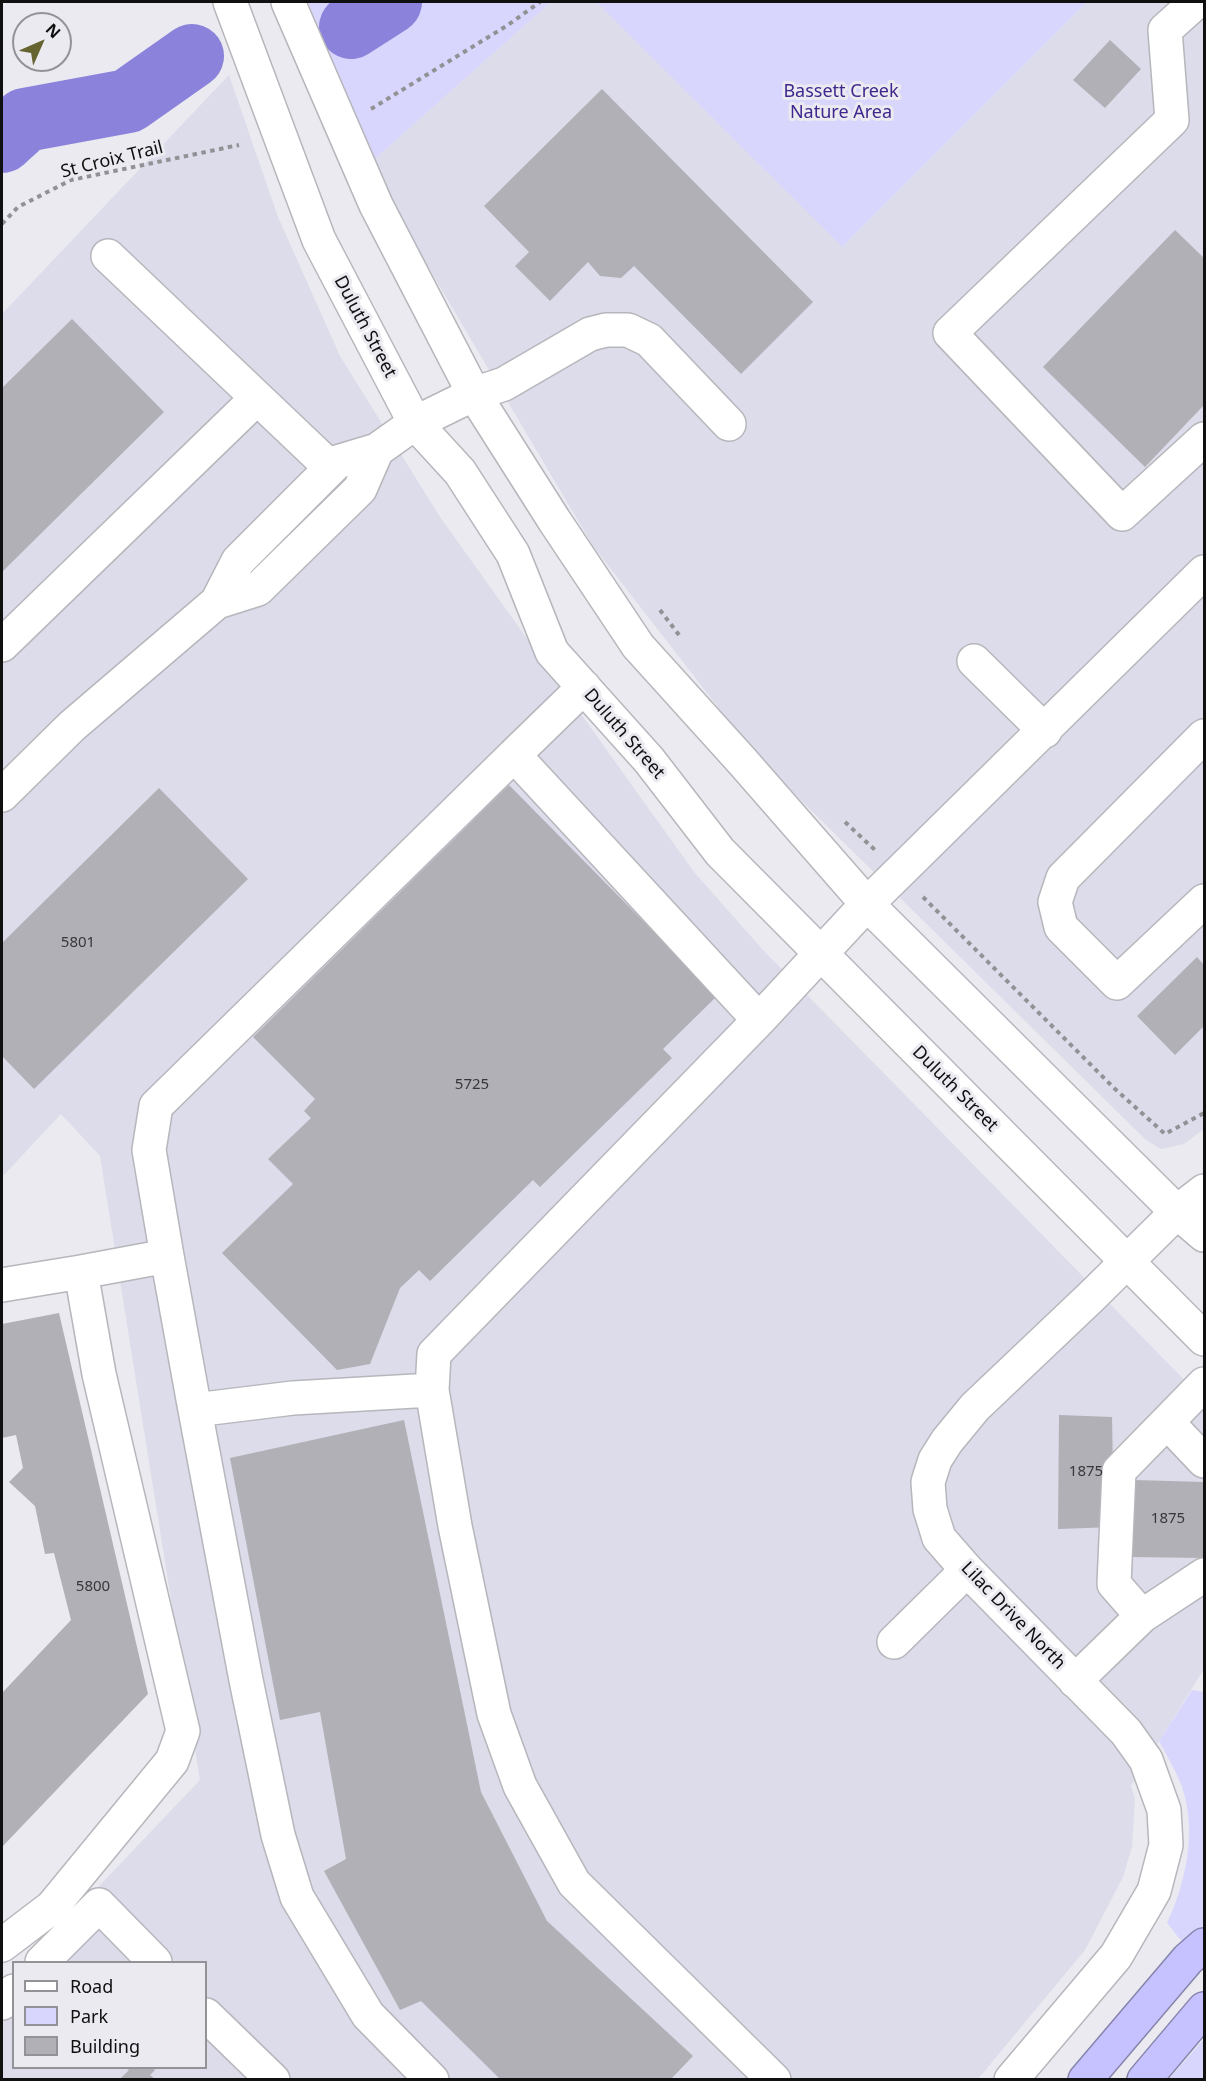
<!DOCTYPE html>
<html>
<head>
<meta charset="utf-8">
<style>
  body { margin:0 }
  #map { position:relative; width:1206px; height:2081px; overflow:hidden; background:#eaeaf0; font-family:"Noto Sans",sans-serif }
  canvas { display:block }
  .frame { position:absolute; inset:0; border:3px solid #101011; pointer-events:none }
  .legend { position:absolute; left:12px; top:1961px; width:195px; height:108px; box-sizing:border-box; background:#eaeaf0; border:2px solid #939397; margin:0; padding:8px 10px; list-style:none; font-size:18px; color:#101011 }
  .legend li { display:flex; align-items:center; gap:12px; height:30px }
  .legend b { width:30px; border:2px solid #939397 }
  .north { position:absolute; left:12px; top:12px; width:60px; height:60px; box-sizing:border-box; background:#eaeaf0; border:2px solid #939397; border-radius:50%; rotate:45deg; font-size:16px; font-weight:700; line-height:24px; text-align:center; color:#101011 }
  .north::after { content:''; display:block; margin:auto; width:21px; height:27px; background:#656330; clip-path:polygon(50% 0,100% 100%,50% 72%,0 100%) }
</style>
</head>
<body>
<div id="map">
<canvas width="1206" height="2081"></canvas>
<div class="frame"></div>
<ul class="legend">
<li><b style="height:8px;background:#fff"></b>Road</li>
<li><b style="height:16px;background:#d8d6fc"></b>Park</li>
<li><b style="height:16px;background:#b0b0b6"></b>Building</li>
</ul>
<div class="north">N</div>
</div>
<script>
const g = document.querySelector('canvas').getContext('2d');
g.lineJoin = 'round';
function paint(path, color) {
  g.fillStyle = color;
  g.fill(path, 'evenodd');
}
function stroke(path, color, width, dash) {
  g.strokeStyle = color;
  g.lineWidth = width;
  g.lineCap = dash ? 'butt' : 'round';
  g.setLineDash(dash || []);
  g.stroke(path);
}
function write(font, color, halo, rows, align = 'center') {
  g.font = font + ' "Noto Sans",sans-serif';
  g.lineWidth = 6;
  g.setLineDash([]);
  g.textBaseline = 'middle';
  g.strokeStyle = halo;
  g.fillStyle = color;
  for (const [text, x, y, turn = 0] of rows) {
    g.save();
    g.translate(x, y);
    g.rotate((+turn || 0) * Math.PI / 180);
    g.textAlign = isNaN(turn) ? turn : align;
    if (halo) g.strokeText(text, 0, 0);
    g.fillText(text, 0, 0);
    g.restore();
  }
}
paint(new Path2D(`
  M551,2h45l246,245 245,-245h117v1127l-20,15 -23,5 -15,-9 -390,-384 -163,-210 -225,-381z
  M229,75l49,142 62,139 100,161 254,355 69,78 441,450v269l-73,117 4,12 -3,49 -9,30 -38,73 -107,129h-976v-90l11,-12 1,91h192v-106h-179l173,-182 -100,-624 -39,-42 -59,63v-863z`), '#dcdcea');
paint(new Path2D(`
  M308,2h243l-183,163z
  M596,2h491l-245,245z
  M1192,1690l12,2v233l-19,18 -6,-5 -12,-15c19,-40 30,-93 15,-136 -6,-16 -15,-31 -23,-46z
  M1204,2039v40h-35z`), '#d8d6fc');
stroke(new Path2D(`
  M351,27l39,-25
  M2,141l23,-21 103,-19 64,-45`), '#8b82db', 64);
paint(new Path2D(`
  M1110,40l31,29 -36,39 -32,-28z
  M602,89l211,213 -72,72 -107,-108 -13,12 -21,-2 -12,-14 -38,39 -35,-35 14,-14 -45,-46z
  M1175,230l29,28v147l-59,62 -102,-100z
  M72,319l92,93 -162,160v-184z
  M509,785l208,211 -54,53 9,9 -132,129 -7,-7 -103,101 -11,-11 -19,18 -30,76 -33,6 -115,-117 71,-69 -25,-25 43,-41 -7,-7 11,-12 -62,-62z
  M159,788l89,91 -214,210 -32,-33v-113z
  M1197,957l7,8v61l-29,29 -38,-39z
  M59,1313l89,381 -146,153v-154l69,-73 -17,-67 -9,1 -10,-48 -26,-24 14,-14 -7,-33 -14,3v-114z
  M1059,1415l53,2 2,110 -56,2z
  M404,1420l77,372 66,129 146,135 -23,24h-169l-80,-79 -21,9 -76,-139 22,-12 -26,-147 -40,8 -50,-262z
  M1134,1480l70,2v76l-73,-1z
  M126,2068h27l2,2 -5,5 6,5h-37l10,-10z`), '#b0b0b6');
const minor = new Path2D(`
  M230,2l89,238 96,183 45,49 53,82 39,98 97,108 71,92 484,487
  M288,2l88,203 98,189 80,126 84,126 104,115 125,143 310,308 27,23
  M1196,2l-31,28 7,90 -222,213 172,181 82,-75
  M108,256l223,212
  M217,602l41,-13 102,-100 17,-39
  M2,645l255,-247
  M974,661l71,70
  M584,687l-70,68 245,265
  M1204,736l-141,142 -8,24 6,25 56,56 87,-82
  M2,795l70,-69 145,-124 21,-41 99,-99 40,-12 38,-27 59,-29 30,-10 86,-50 16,-4h22l21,10 80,84
  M167,1256l-18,-106 7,-44 358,-351
  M81,1272l86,-16 28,154 98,-12 139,-8
  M2,1285l79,-13 18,102 84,357 -11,30 -120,146 -50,38
  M195,1410l51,270 32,155 19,62 71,118 64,65
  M1167,1422l37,39
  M1142,1616l62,-41
  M894,1642l73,-72
  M1075,1681l67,-65 -28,-32 5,-113 85,-87
  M42,1962l57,-57 56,57
  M2,2003l12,-12
  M206,2015l67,65
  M774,2080l-200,-197 -54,-97 -26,-72 -39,-188 -23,-136 2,-36 325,-334 108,-116 337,-332
  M1011,2080l105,-124 38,-65 12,-46 -2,-35 -18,-50 -20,-28 -159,-162 -28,-32 -9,-29 -2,-27 7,-22 12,-19 28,-34 117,-111 85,-84 27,-21`);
const highway = new Path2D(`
  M1085,2080l103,-121 16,-14
  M1144,2080l60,-71`);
stroke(minor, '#b6b6bc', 36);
stroke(highway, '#8684ac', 36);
stroke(new Path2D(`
  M371,109l137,-84 32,-23
  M2,224l16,-17 53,-27 168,-35
  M660,610l19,25
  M845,822l30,28
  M923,897l191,191 51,46 39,-21`), '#929296', 4, [4.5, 4.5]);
stroke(minor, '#fff', 33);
stroke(highway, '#c5c2ff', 33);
write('15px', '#38383a', null, [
  ["5801",78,943],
  ["5725",472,1085],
  ["1875",1086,1472],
  ["1875",1168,1519],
  ["5800",93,1587]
]);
write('18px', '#40278e', '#eaeaf0', [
  ["Bassett Creek",841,92],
  ["Nature Area",841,113]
]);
write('18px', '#101011', '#eaeaf0', [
  ["St Croix Trail",112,160,-14],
  ["Duluth Street",365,327,62],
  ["Duluth Street",624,734,49],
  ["Duluth Street",955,1089,45],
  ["Lilac Drive North",1013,1616,46]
]);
</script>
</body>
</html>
